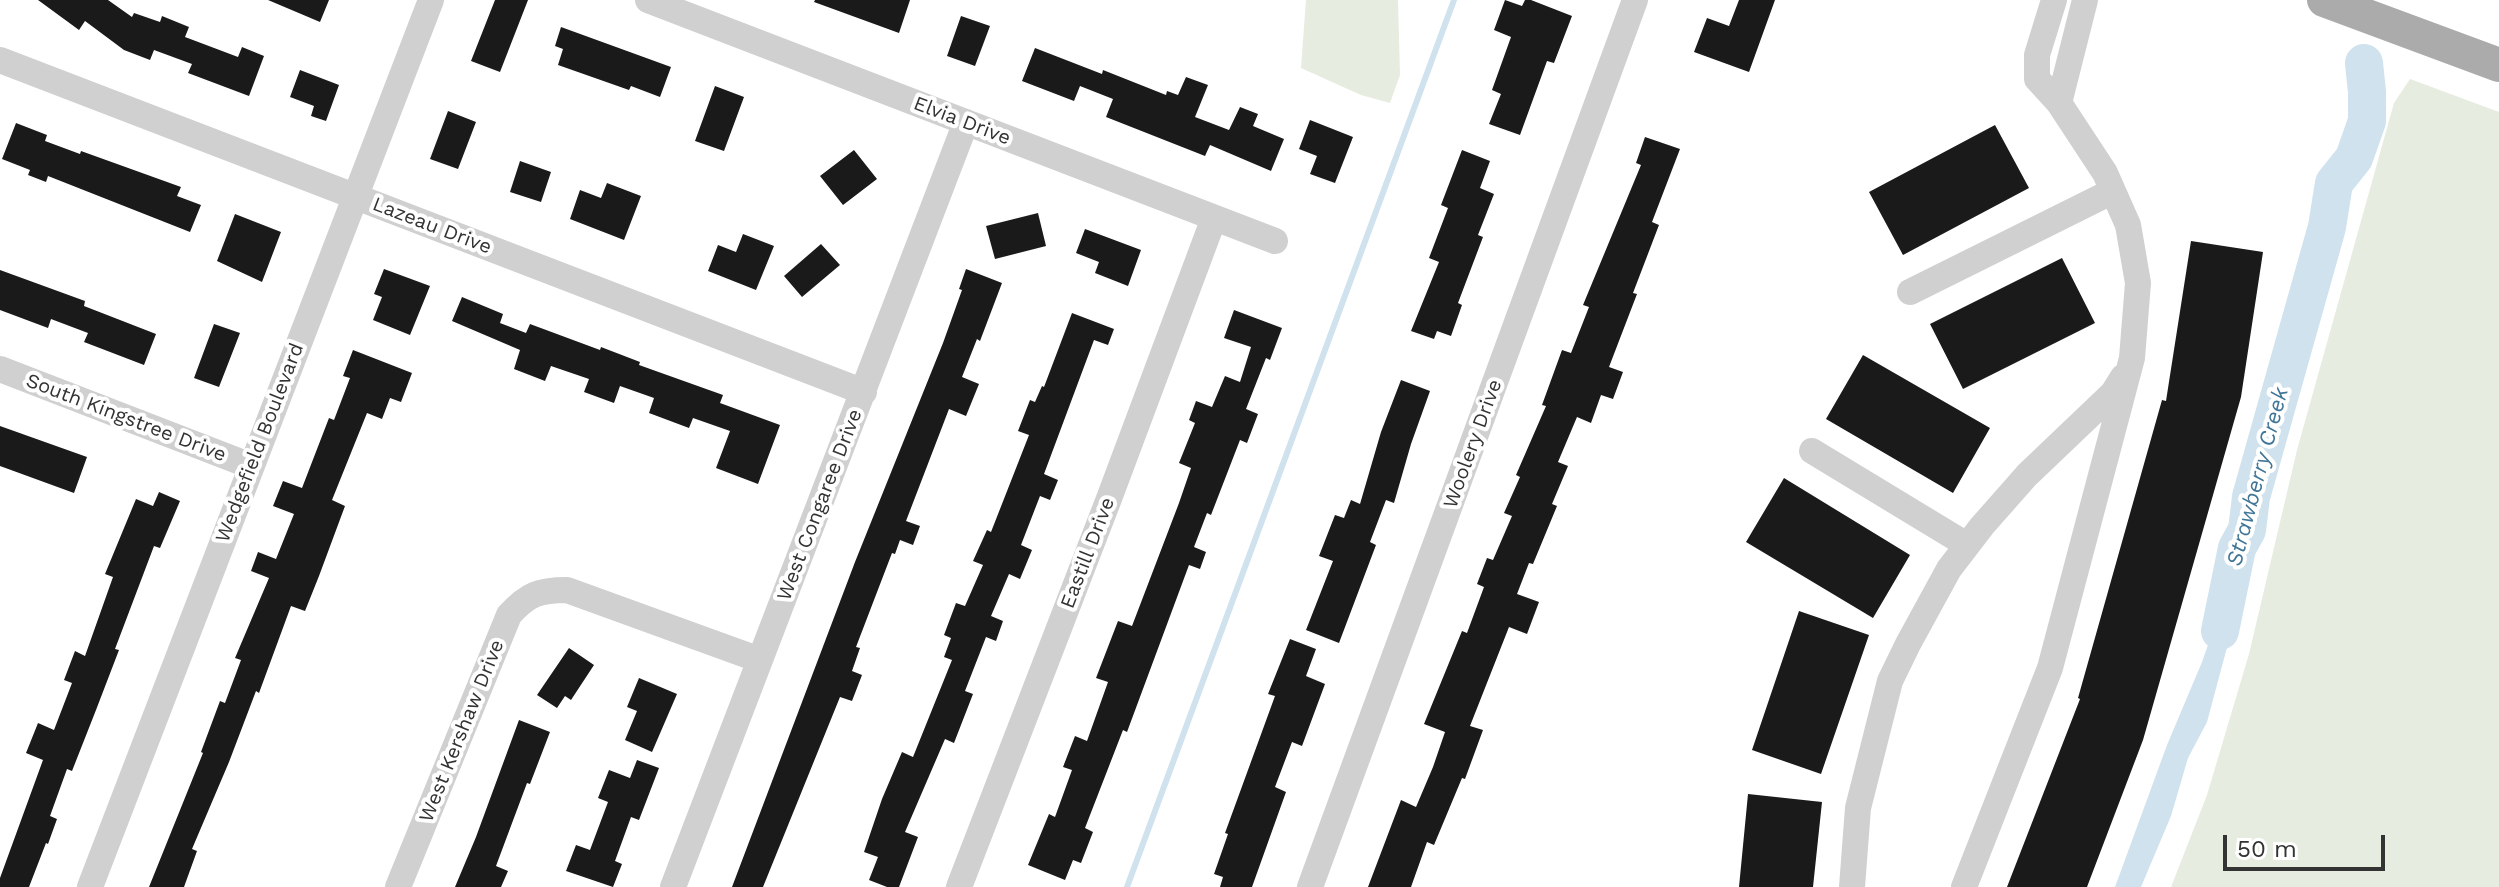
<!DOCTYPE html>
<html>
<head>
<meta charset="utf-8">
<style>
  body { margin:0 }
  #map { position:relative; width:2499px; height:887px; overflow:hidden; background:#fff; font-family:"Work Sans",sans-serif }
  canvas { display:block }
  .scale { position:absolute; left:2223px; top:835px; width:162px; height:36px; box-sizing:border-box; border:4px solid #333; border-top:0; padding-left:10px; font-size:24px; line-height:28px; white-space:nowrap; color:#333; -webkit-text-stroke:6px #fff; paint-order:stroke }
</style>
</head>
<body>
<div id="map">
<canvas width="2499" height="887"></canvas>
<div class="scale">50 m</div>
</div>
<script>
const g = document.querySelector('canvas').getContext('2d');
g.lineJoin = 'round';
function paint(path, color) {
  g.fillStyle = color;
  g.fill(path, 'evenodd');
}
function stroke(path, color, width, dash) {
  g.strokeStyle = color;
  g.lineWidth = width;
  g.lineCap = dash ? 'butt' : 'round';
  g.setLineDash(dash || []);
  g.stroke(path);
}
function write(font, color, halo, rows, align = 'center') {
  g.font = font + ' "Work Sans",sans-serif';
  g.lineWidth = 8;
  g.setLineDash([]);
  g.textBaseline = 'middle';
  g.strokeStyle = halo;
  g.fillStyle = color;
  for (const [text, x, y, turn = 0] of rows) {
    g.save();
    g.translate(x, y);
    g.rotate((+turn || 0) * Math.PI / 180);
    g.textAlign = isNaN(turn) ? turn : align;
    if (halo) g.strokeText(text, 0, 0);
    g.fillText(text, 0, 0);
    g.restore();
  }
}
paint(new Path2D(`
  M1306,0h92l2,75 -10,28 -29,-8 -60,-27z
  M2410,79l89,33v775h-328l36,-92 42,-141 48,-204 97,-347z`), '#e6ecdf');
paint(new Path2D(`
  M2231,581l6,20 -4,24 -26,97 -19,36 -17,58 -30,71h-26l52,-142 35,-83 16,-46 6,-26z`), '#cfe2ee');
stroke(new Path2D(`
  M1127,887l327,-887`), '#cfe2ee', 6);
stroke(new Path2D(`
  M2220,631l17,-83 10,-18 4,-33 76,-270 7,-44 20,-25 13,-37v-29l-3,-29`), '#cfe2ee', 38);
paint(new Path2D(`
  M38,0h70l24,17 2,-4 26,9 2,-6 27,11 -4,10 53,20 4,-10 22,9 -15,40 -61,-23 4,-9 -38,-14 -4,10 -26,-10 -39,-29 -6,9z
  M268,0h61l-9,22z
  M495,0h33l-28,72 -29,-11z
  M815,0h95l-11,33 -85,-31z
  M1505,0l17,6 3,-6h6l41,16 -18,47 -7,-2 -27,74 -31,-11 12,-30 -9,-4 19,-53 -17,-7z
  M1739,0h36l-26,72 -55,-20 13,-34 22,8z
  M961,16l29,10 -15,40 -28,-10z
  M561,27l110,40 -11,30 -29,-11 -2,4 -71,-25 5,-16 -8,-3z
  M1035,48l67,26 1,-4 63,25 1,-4 11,4 8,-18 22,8 -13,32 34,13 11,-23 18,7 -5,12 31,13 -13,32 -61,-26 -5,11 -99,-39 7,-18 -33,-13 -6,15 -52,-20z
  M300,70l39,15 -13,36 -15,-5 3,-10 -24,-9z
  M715,86l29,11 -20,54 -29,-10z
  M448,111l28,11 -18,47 -28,-10z
  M1310,120l43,17 -18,46 -25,-9 7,-18 -18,-7z
  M16,123l31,12 -2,6 35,13 1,-3 100,36 -4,9 24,9 -11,27 -142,-56 -2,6 -18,-7 2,-5 -28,-11z
  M1995,125l34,63 -126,67 -34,-63z
  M1645,137l35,12 -28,73 7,3 -26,68 4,1 -28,73 14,5 -10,27 -12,-4 -10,28 -14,-6 -19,45 10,4 -16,38 5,2 -24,58 -4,-1 -12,31 22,8 -12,32 -18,-7 -39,99 13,4 -18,49 -3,-1 -28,67 -7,-3 -16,45h-43l33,-87 15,7 17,-40 12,-35 -21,-8 38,-93 5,2 17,-46 -7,-3 10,-26 6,2 19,-44 -8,-3 16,-36 -4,-2 30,-69 -4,-1 20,-55 9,3 18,-46 -6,-2 58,-140 -5,-2z
  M854,150l23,29 -34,26 -23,-29z
  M1462,150l28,11 -10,27 14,6 -16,41 5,2 -25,66 4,2 -11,31 -14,-5 -3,8 -23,-8 28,-69 -10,-4 19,-50 -7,-3z
  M520,161l31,11 -10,30 -31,-10z
  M607,183l34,13 -17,44 -54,-21 10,-29 21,8z
  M1038,213l8,33 -51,13 -9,-33z
  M235,214l46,18 -19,50 -45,-21z
  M1085,229l56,21 -13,36 -33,-13 4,-11 -23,-9z
  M743,234l31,12 -18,44 -48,-19 10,-26 18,7z
  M2191,241l72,11 -22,145 -98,343 -56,147h-80l73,-188 -2,-1 84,-298 4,1z
  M821,244l19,21 -38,32 -18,-21z
  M2062,258l33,65 -132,66 -33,-65z
  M384,269l46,17 -20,49 -37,-15 9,-23 -8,-3z
  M966,269l36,14 -22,58 -3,-2 -15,38 17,7 -13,32 -17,-7 -43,112 14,5 -7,19 -13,-5 -5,14 -3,-1 -36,94 4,1 -8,23 10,4 -10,26 -12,-4 -77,190h-31l123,-325 88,-219 19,-53 -3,-1z
  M0,270l85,31 -1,5 72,28 -12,31 -60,-23 4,-9 -37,-14 -3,9 -48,-18z
  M462,297l41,17 -3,9 26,10 4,-9 70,26 1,-3 39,15 -1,3 84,30 -3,8 60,22 -22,59 -42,-16 14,-37 -37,-13 -4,10 -40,-15 5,-15 -34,-12 -6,17 -30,-11 5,-13 -38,-13 -6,15 -31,-12 6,-19 -68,-29z
  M1234,310l48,18 -12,32 -4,-2 -20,51 12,5 -11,29 -7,-3 -29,75 -4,-2 -13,34 12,5 -6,17 -11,-4 -62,167 -4,-2 -38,98 8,4 -12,31 -8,-3 -8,20 -37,-15 21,-51 6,3 17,-47 -9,-3 12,-31 12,5 21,-59 -12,-4 22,-57 14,5 47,-123 12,-35 -12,-5 16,-40 -6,-3 7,-19 16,6 13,-31 15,6 11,-35 -27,-9z
  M1072,313l42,16 -6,16 -14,-5 -50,134 14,6 -8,20 -10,-4 -19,49 11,5 -12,29 -11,-5 -18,42 12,5 -7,20 -10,-4 -21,54 8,3 -19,49 -9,-4 -40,93 13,5 -19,50h-12l-18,-7 9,-23 -14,-5 18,-53 20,-47 11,5 39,-97 -8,-3 7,-19 -7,-3 12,-32 9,3 18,-41 -10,-4 14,-31 4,2 38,-97 -11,-4 12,-31 5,2 7,-16 2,1z
  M214,324l26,9 -21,54 -25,-9z
  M353,350l59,23 -11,29 -11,-4 -8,21 -15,-6 -35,87 13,6 -26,70 -14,35 -14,-5 -32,87 -3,-2 -27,71 -37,87 5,2 -13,36h-35l54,-134 -2,-1 19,-51 5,2 16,-43 -6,-2 34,-80 -18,-7 7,-19 18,7 18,-45 -21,-8 10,-25 19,7 27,-70 5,2 16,-42 -7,-2z
  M1863,355l127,73 -37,65 -127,-74z
  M1401,380l29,11 -19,53 -17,59 -8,-3 -16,42 6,3 -37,98 -33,-13 27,-69 -14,-5 16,-41 9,3 7,-18 9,4 21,-72z
  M0,426l87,31 -13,36 -74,-27z
  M1784,478l126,77 -37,63 -127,-76z
  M159,492l21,9 -20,47 -6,-2 -39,103 4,1 -23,60 -24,61 -5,-2 -17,47 7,3 -9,25 -2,-1 -17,44h-29v-9l43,-118 -17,-7 12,-30 16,7 18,-47 -8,-3 11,-29 10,5 28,-79 -8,-3 31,-75 17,7z
  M1799,611l70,24 -48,139 -69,-24z
  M1290,639l26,10 -10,27 19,8 -23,62 -10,-4 -17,45 11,5 -34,95h-32l3,-10 -9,-3 14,-40 -3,-1 50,-137 -7,-2z
  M569,648l25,17 -23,35 -6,-4 -8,12 -20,-13z
  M639,678l38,16 -25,58 -27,-12 12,-29 -10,-4z
  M519,720l31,12 -20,52 -3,-1 -31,83 12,5 -7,16h-46l21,-50z
  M637,760l22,8 -20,52 -8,-3 -16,44 7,3 -9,23 -47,-16 10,-26 14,5 18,-48 -10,-4 11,-28 21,8z
  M1748,794l74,8 -9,85h-74z`), '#1a1a1a');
stroke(new Path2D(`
  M648,0l627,241
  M0,60l864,332
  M2059,103l26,-103
  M1910,292l203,-101
  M0,369l251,97
  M1812,451l155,94
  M90,887l341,-887
  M398,887l111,-272c19,-21 30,-25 58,-25l193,70
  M673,887l293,-765
  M959,887l151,-391 104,-278
  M1310,887l325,-887
  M1852,887l6,-79 32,-127 18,-37 41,-75 33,-43 45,-51 86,-82 10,-16
  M1964,887l86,-219 82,-310 6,-75 -10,-58 -23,-52 -46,-70 -22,-24v-24l17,-55`), '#d0d0d0', 26);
stroke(new Path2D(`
  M2324,0l175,65`), '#ababab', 34);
write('20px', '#333', '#fff', [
  ["Elvia Drive",962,121,21],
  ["Lazeau Drive",432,226,21],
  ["South Kingstree Drive",126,418,21],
  ["Wedgefield Boulevard",260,443,-69],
  ["Woolery Drive",1473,444,-70],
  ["West Congaree Drive",820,505,-69],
  ["Eastill Drive",1088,553,-69],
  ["West Kershaw Drive",462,731,-68]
]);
write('italic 22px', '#3f7597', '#fff', [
  ["Strawberry Creek",2258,477,-75]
]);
</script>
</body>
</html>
